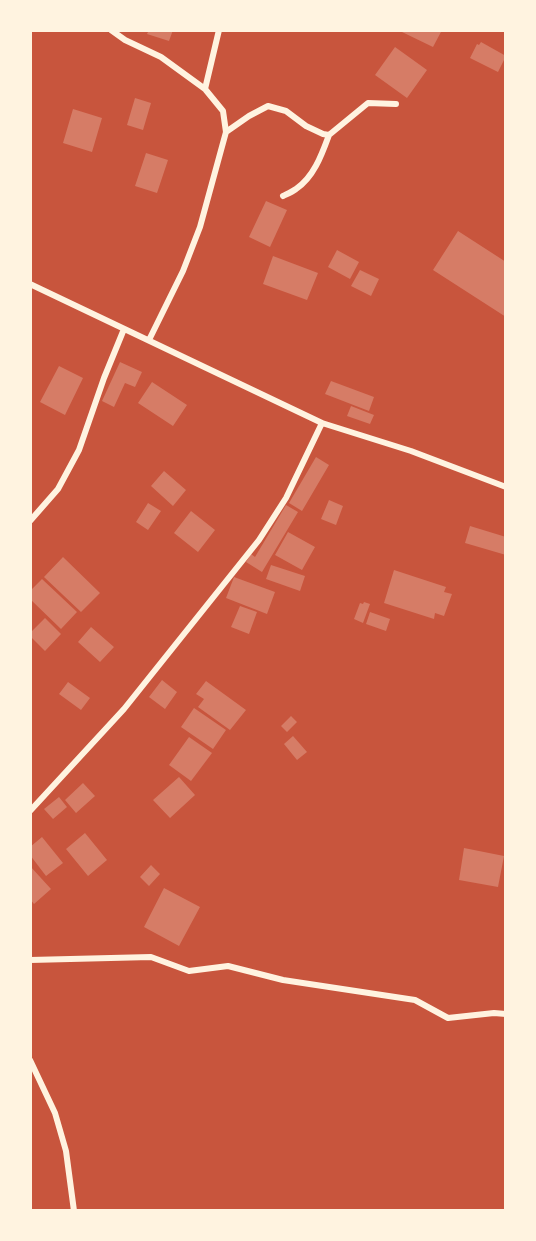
<!DOCTYPE html>
<html>
<head>
<meta charset="utf-8">
<style>
  body { margin:0 }
  #map { position:relative; width:536px; height:1241px; overflow:hidden; background:#c8553d; font-family:"Open Sans",sans-serif }
  canvas { display:block }
  .frame { position:absolute; inset:0; border:32px solid #fff3e0; pointer-events:none }
</style>
</head>
<body>
<div id="map">
<canvas width="536" height="1241"></canvas>
<div class="frame"></div>
</div>
<script>
const g = document.querySelector('canvas').getContext('2d');
g.lineJoin = 'round';
function paint(path, color) {
  g.fillStyle = color;
  g.fill(path, 'evenodd');
}
function stroke(path, color, width, dash) {
  g.strokeStyle = color;
  g.lineWidth = width;
  g.lineCap = dash ? 'butt' : 'round';
  g.setLineDash(dash || []);
  g.stroke(path);
}
paint(new Path2D(`
  M149,30h24l-4,11 -22,-7z
  M404,30h38l-9,17 -31,-15z
  M481,42l25,14 -8,16 -28,-14 7,-14 2,1z
  M395,47l32,23 -20,28 -32,-23z
  M135,98l16,5 -8,27 -16,-5z
  M73,109l29,9 -10,34 -29,-9z
  M146,153l22,7 -11,33 -22,-7z
  M266,201l21,9 -17,37 -21,-10z
  M458,231l48,31v55l-73,-47z
  M337,250l22,12 -9,17 -22,-12z
  M273,256l45,17 -11,27 -44,-16z
  M360,270l19,9 -8,17 -20,-10z
  M120,362l22,10 -7,15 -10,-4 -11,24 -12,-6z
  M59,366l24,12 -18,37 -25,-13z
  M331,381l43,16 -5,14 -44,-17z
  M152,382l35,23 -14,21 -35,-23z
  M351,406l23,9 -4,9 -23,-8z
  M316,457l13,8 -27,46 -13,-8z
  M164,471l22,19 -13,16 -22,-20z
  M329,500l14,6 -7,19 -15,-6z
  M148,503l13,8 -13,19 -12,-8z
  M286,505l12,7 -36,60 -16,-10 5,-8 4,3z
  M191,511l24,19 -17,22 -24,-19z
  M470,526l36,11v18l-41,-12z
  M288,532l27,15 -13,23 -27,-15z
  M63,557l37,36 -19,19 -37,-35z
  M271,565l34,11 -5,15 -34,-12z
  M394,570l52,17 -2,5 8,2 -8,22 -9,-3 -1,6 -50,-16z
  M234,577l41,15 -8,22 -41,-16z
  M42,579l35,33 -16,17 -31,-30v-8z
  M364,602l6,2 -7,19 -9,-4 6,-16 3,1z
  M240,606l17,6 -8,22 -18,-7z
  M370,612l20,7 -4,12 -20,-7z
  M45,618l16,16 -16,17 -15,-15v-3z
  M91,627l23,20 -14,15 -22,-20z
  M162,680l15,12 -12,17 -16,-12z
  M206,681l40,29 -16,20 -32,-23 6,-8 -8,-5z
  M68,682l22,16 -9,12 -22,-16z
  M194,708l32,22 -13,19 -32,-22z
  M291,716l6,6 -10,10 -6,-6z
  M293,736l14,16 -10,8 -13,-16z
  M189,737l23,16 -21,28 -22,-16z
  M179,777l16,18 -25,23 -17,-18z
  M83,783l12,13 -19,17 -11,-13z
  M59,797l8,10 -14,12 -9,-10z
  M85,833l22,27 -19,16 -22,-27z
  M42,837l21,26 -17,13 -16,-21v-8z
  M464,848l40,8 -6,31 -39,-7z
  M151,865l9,9 -11,12 -9,-9z
  M30,866l21,23 -17,15 -4,-5z
  M164,888l36,19 -21,39 -35,-19z`), '#d67c66');
stroke(new Path2D(`
  M111,30l14,10 36,17 44,32 18,22 3,21 -26,95 -17,44 -34,69
  M205,89l14,-59
  M226,132l23,-16 19,-10 18,5 20,15 17,8 6,1c-7,19 -15,42 -33,54 -4,3 -9,5 -13,7
  M329,135l39,-32 28,1
  M30,284l292,139 89,28 95,36
  M30,521l28,-32 21,-39 25,-72 20,-49
  M30,811l94,-102 135,-169 27,-42 36,-75
  M30,960l121,-3 38,14 39,-5 55,14 132,20 33,18 46,-5 12,1
  M30,1060l25,53 11,38 8,60`), '#fff3e0', 6);
</script>
</body>
</html>
